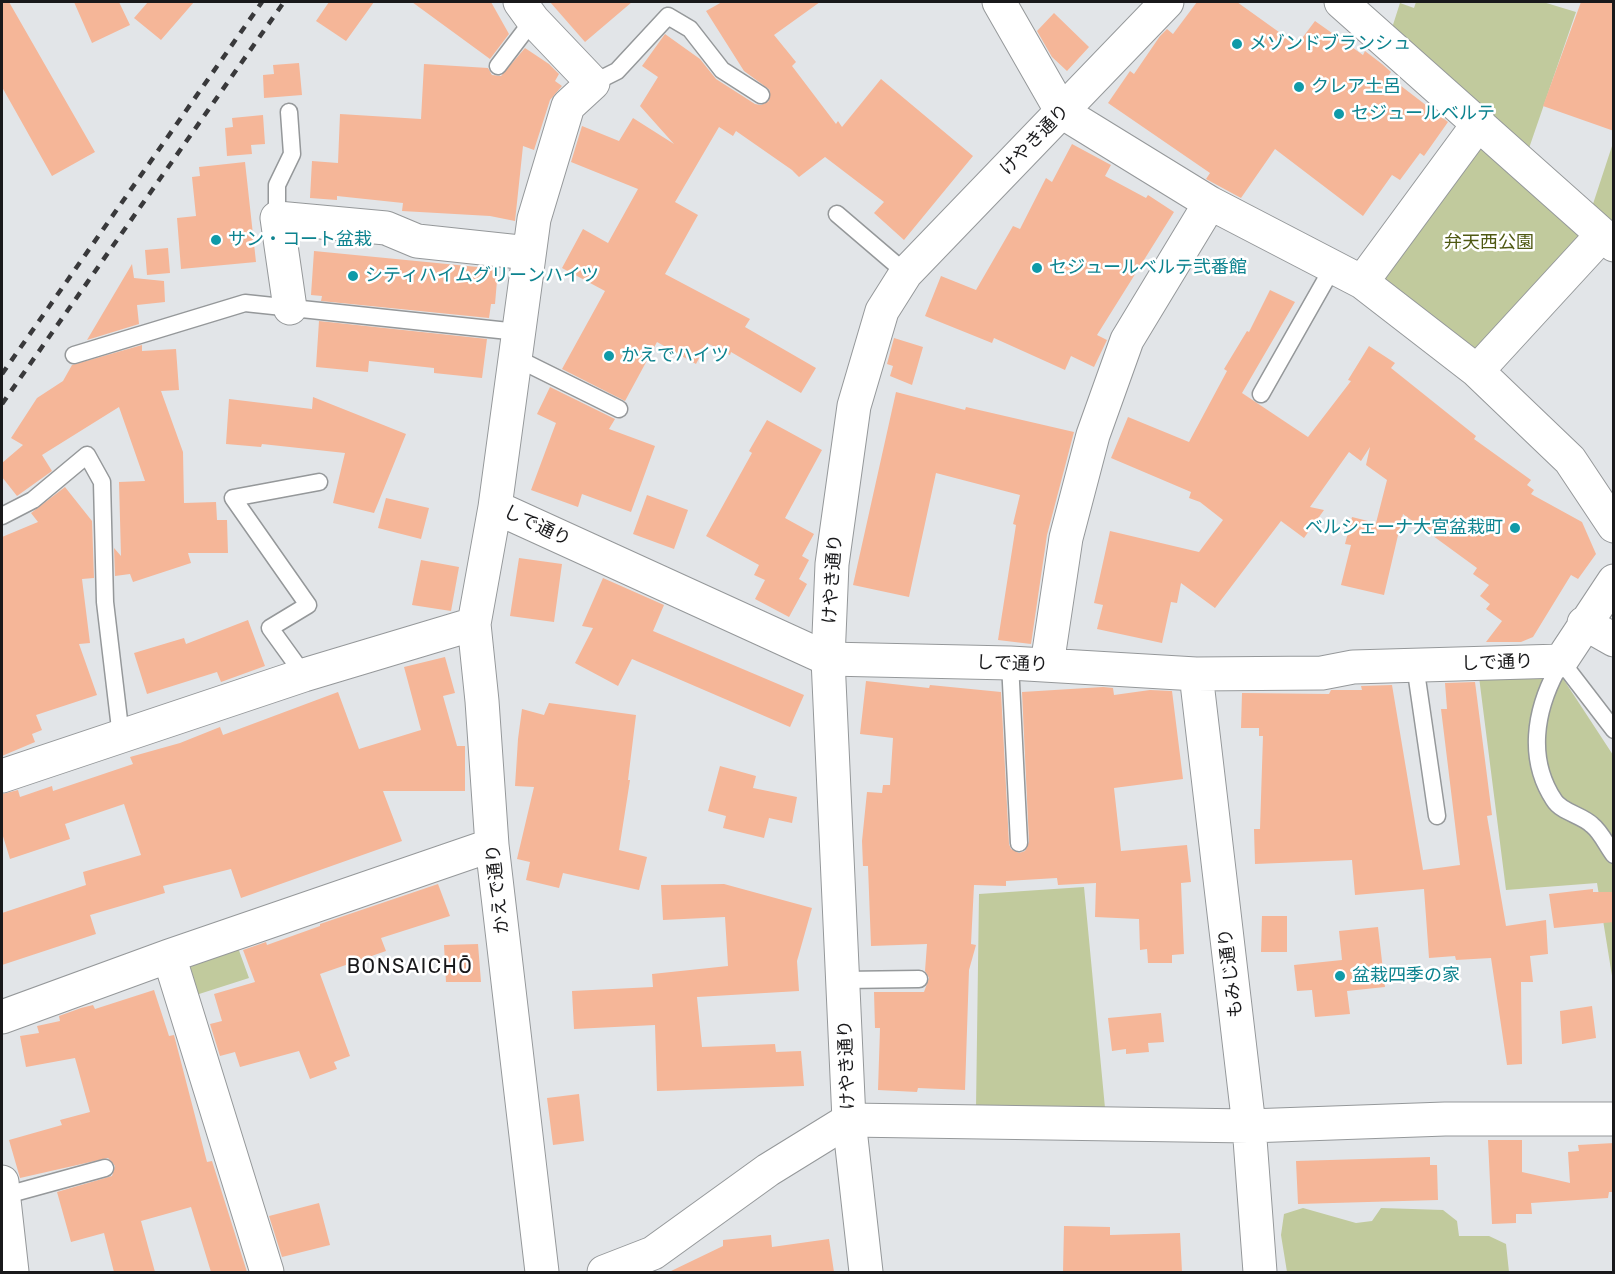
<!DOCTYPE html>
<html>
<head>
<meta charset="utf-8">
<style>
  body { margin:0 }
  #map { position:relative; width:1615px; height:1274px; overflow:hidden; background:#e2e5e8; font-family:Rubik,sans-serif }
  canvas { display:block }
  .frame { position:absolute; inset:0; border:3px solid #19191b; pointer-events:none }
</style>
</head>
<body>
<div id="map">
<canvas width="1615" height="1274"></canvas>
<div class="frame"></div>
</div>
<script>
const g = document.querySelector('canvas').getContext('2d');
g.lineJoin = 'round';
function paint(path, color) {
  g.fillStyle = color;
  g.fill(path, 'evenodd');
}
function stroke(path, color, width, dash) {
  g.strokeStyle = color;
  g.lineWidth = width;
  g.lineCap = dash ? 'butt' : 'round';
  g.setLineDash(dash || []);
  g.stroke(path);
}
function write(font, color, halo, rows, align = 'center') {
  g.font = font + ' Rubik,"Noto Sans JP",sans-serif';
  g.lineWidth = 5;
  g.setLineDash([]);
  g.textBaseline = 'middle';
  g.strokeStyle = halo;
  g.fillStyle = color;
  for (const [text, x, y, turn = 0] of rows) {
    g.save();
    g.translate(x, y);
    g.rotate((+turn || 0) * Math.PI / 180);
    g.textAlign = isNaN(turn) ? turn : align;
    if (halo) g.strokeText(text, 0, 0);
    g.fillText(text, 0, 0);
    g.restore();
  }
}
paint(new Path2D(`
  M1416,2h127l33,10 -48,139 -137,-120 9,-28 14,5z
  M1613,143v84l-21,-20z
  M1474,147h15l96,93 -99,107 -17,7 -88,-73z
  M1560,674l53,81v227l-16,-99 -91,7 -27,-213z
  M1084,887l21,221h-129l3,-214z
  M237,945l12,33 -53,17 -8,-23 6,-13z
  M1303,1208l53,15 16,-2 9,-13 62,2 14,11 2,15h30l17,8 3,28h-222l-6,-37 3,-21z`), '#c1ca9d');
paint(new Path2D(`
  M2,2h7l86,150 -43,24 -50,-89z
  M74,2h45l11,23 -38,18z
  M148,2h46l-33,38 -27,-22z
  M329,2h45l-28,39 -30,-20z
  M412,2h79l18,32 -19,25z
  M550,2h82l-47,40z
  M722,2h98l-46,33 22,27 -4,4 44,58 2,-3 4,6 39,-48 92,77 -69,84 -30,-27 10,-11 -59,-45 -26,20 -7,-7 -56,-39 -3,5 -14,-9 -44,75 23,13 -33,59 85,45 -5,8 71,41 -15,25 -70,-41 -1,3 -23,-12 -11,21 -39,-22 -32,59 -63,-32 43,-78 -43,-23 21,-39 25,14 30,-54 -67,-27 11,-36 37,15 14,-23 41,26 -34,-38 18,-29 -16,-11 23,-32 35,25 16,20 39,25 6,1 8,-4 1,-11 -26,-19 -38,-60z
  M1197,2h40l60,43 18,-24 48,34 2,-4 17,13 9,8 -3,4 60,46 -24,34 -4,-3 -20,27 -8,-5 -29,41 -88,-67 -34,49 -35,-19 4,-6 -102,-70 22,-32 4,3 26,-38 7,-7 6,5z
  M1581,2h33v129l-71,-25z
  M1054,13l35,34 -22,24 -15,-14 -15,-26z
  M525,48l24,16 10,10 -4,7 7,5 -12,14 -16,50 -11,-4 -8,75 -25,-5 -88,-5 1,-8 -66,-7v4l-27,-2 2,-37 26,2 2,-49 81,5 3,-55 64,4 4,7 9,1z
  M299,63l3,32 -38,3 -1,-23 11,-1 -1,-9z
  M263,115l2,29 -14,1 1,9 -25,2 -2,-28 8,-1 -1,-9z
  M1072,144l39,21 -6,11 41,22 2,-3 26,17 -77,123 10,5 -13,27 -23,-11 -6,14 -71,-32 -2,5 -67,-27 16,-40 35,14 37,-64 7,3 26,-51 6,4z
  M245,162l11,100 -75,7 -4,-51 19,-2 -4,-39 8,-1 -1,-9z
  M168,248l2,25 -23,2 -2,-25z
  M314,251l184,18 -3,35h-4l-2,14 -168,-17 1,-5 -11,-1z
  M132,264l2,14 30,3 1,21 -28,3 2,19 -52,16z
  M1270,290l25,12 -53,91 66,44 43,-56 -3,-1 21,-34 26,17 -4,5 85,68 -2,3 57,41 -4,5 7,5 -3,4 51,28 14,32 -18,25 -7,-4 -38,62 -12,5h-35l16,-21 -16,-12 4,-5 -10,-8 9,-11 -16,-11 4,-6 -74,-54 -19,81 -43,-10 10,-40 -6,-1 7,-27 24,6 11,-43 -21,-15 4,-18 -9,14 -12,-9 -39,55 14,3 -20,28 -23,-17 -66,87 -34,-25 -4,20 -6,-1 -9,41 -65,-14 6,-24 -9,-2 16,-72 89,21 24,-32 -23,-18 -11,-4 2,-6 -80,-34 17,-41 61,25 38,-71 -3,-2 23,-38 2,1z
  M319,321l168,18 -5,39 -48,-5v-5l-65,-7 -1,11 -52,-5z
  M894,338l29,9 -11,38 -22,-9 3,-10 -6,-2z
  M142,345v6l34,-2 3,41 -18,1 22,61 1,51 32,-1 1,18h10l1,33h-40l3,10 -58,19 -3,-8 -15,2 -1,-28 7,8 -2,-74 26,-1 -26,-74 -77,48 10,16 -35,25 -15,-19v-14l21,-18 -12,-7 26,-40 26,-17 9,-16z
  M550,387l65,32 -6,10 46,17 -24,66 -49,-18 -4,13 -47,-17 25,-67 -19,-9z
  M896,392l69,18 1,-3 108,25 -27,103 -16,109 -33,-4 18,-115 -3,-1 7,-29 -84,-22 -27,124 -56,-12z
  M313,397l93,37 -32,79 -41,-10 12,-50 -83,-9 -1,3 -35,-3 3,-45 83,10z
  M767,420l55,30 -37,68 29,16 -12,22 7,4 -10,19 8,5 -18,33 -34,-18 10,-19 -11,-5 5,-10 -53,-29 46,-83 -3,-2z
  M65,487l27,34 2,57 -12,1 8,64 -11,1 18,51 -61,20 6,15 -10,4 3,8 -33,14v-219l36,-15 -7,-9z
  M647,495l41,15 -14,39 -41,-15z
  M386,498l43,10 -8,31 -43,-11z
  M519,558l43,6 -8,58 -44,-6z
  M421,560l38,7 -8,44 -39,-6z
  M603,578l61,27 -11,26 151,64 -14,32 -158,-68 -14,27 -43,-23 18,-35 -11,-2z
  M248,620l17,46 -44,16 -4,-10 -70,22 -13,-41 50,-15 2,6z
  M445,657l10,36 -12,3 14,50h8v45h-82l19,50 -161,57 -10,-29 -68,17 2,7 -75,22 6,19 -94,31v-52l84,-28 -3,-13 58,-17 -17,-51 -59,20 5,15 -60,20 -8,-26v-39l16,-4 2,7 32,-11 1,5 80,-27 -3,-7 50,-14 40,-16 3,8 115,-43 21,57 62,-19 -17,-63z
  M866,681l63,7 1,-3 71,7 8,152 2,5 8,4 6,-2 4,-9 -7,-150 81,-5 10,1 1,7 36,-5 22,1 11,88 -69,9 7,63 66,-6 4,37 -10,1 3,71 -12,1v8h-24l-1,-14 -7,1 -1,-31 -44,-2 1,-34 -38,2 -1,-7 -51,3v5l-32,-1 -3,59 5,1 -7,25 -4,120 -47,-2 -1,4 -39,-2 2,-62h-5l-1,-36h50l5,-14 -4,-7 2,-27 -56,2 -3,-80h-5l-1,-25 5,-49 15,1 1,-8h7l3,-47 -33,-4z
  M1475,682l17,133 -5,1 19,110 40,-6 2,34 -18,2 3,26h-12l1,82 -15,1 -16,-107 -35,2 -1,-4 -26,2 -5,-69 -69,6 -3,-35 -97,4 -1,-35h6l3,-93h-4v-8h-18l1,-35 87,1 2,-4h31l-1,-4 31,-1 31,185 37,-5 -19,-156h6l-2,-26z
  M549,703l87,12 -8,65h2l-11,70 28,7 -8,33 -76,-17 -4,15 -33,-8 4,-18 -13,-3 17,-72 -19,-1 3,-47 4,-30 22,6z
  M720,766l36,10 -3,12 44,9 -5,26 -23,-5 -5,20 -41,-10 3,-12 -18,-5z
  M438,884l12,32 -69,22 5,13 -66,23 30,82 -16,6 3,7 -27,10 -11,-28 -59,16 -5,-15 -15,4 -10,-32 12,-3 -8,-27 41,-12 -12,-32 23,-8 1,3 53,-19v-2z
  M724,884l88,24 -15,53 2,30 -102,6 5,50 73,-3 1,8 25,-1 3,35 -147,5 -2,-66 -81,4 -2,-38 81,-4 -1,-13 76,-8 -3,-49 -62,3 -2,-35z
  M1593,889v3h21v30l-60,6 -5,-34z
  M1262,916h25v36h-26z
  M1378,927l7,60 -38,4 3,23 -35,3 -3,-27 -15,1 -3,-26 48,-5 -3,-29z
  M478,944l3,38h-35l-2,-37z
  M154,990l15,46 5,-1 33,127 5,-1 35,111h-36l-20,-65 -50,14 14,51h-41l-10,-39 -33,9 -14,-50 55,-16 3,-10 -7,-8 -88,20 -11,-38 53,-15 -2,-5 30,-8 -15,-54 -49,9 -6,-31 19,-3 -2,-7 23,-5 -1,-5 22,-8 12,-3 2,4z
  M1592,1006l4,32 -34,6 -2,-33z
  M1161,1013l3,29 -16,1 1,9 -23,2v-5l-14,2 -4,-33z
  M579,1094l5,47 -31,4 -6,-47z
  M1488,1140h34v32l48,11 -2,-31 11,-1 -1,-6 36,-2v49h-5l-1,6 -77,5 1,11h-16v9l-24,1z
  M1430,1157v8h7l1,35 -140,4 -2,-43z
  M319,1203l11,42 -48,12 -13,-41z
  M1064,1226l46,1v8l70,-2 2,39h-119z
  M771,1235l1,12 57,-8 5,33h-165l54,-26v-6z`), '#f5b698');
const lane = new Path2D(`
  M498,66l35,-46
  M593,83l24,-12 51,-55 22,13 32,41 39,25
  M837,214l69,59
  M277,218v-33l15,-31 -3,-42
  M74,355l171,-52 273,29
  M514,357l105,52
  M1261,394l72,-127
  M2,516l31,-16 54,-45 15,27 3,120 16,135
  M1561,661l53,69
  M1010,663l9,180
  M1415,665l22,151
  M1557,670c-22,41 -30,89 -3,130 7,12 28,15 38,25 9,7 15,21 22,30
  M304,675l-34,-47 38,-23 -75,-107 86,-16
  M843,980l76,-1
  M3,1196l102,-28`);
const street = new Path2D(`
  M520,2l13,18 60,63 -25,23 -34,113 -39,288 -21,117 8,77 10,144 50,427
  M999,2l63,110 148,91 152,79 115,89 93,89 44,66
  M1341,2l273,243
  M1362,282l117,-159
  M290,308l-13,-90 109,10 31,13 112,12
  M1477,371l125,-136
  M495,507l333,152 182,4 186,11 126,-1 31,-6 208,-6 53,-80
  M1584,623l30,17
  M1047,665l19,-127 27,-103 34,-95 83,-137
  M1196,674l53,452 11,146
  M2,776l302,-101 170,-51
  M169,956l98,316
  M2,1017l167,-61 323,-111
  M2,1182l10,90
  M604,1272l49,-19 115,-83 81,-50 400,6 196,-7h169`);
const secondary = new Path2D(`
  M866,1272l-17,-152 -21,-461 4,-95 22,-158 28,-95 24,-38 261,-271`);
stroke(lane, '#95989a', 19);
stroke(street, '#95989a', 35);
stroke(secondary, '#95989a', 35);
stroke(lane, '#fff', 16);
stroke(street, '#fff', 33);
stroke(secondary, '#fff', 33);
stroke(new Path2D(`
  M2,374l260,-372
  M2,404l282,-402`), '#39393b', 4.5, [8, 8]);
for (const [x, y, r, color] of [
  [1237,44,6,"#0f9aa8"],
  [1299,87,6,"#0f9aa8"],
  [1339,114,6,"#0f9aa8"],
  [216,240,6,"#0f9aa8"],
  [1037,268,6,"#0f9aa8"],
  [353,276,6,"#0f9aa8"],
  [609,356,6,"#0f9aa8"],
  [1515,528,6,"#0f9aa8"],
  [1340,976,6,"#0f9aa8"]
]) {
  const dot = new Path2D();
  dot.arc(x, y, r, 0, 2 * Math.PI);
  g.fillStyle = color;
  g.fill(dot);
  stroke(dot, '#fff', 2);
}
write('18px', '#0d838f', '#fff', [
  ["メゾンドブランシュ",1249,44],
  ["クレア土呂",1311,87],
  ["セジュールベルテ",1351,114],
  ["サン・コート盆栽",228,240],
  ["セジュールベルテ弐番館",1049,268],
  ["シティハイムグリーンハイツ",365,276],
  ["かえでハイツ",621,356],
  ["ベルシェーナ大宮盆栽町",1503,528,"right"],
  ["盆栽四季の家",1352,976]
], 'left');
write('18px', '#19191b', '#fff', [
  ["けやき通り",1035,140,-46],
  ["しで通り",537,526,25],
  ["けやき通り",833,579,-86],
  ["しで通り",1497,663,-2],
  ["しで通り",1012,664,2],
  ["かえで通り",498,889,-96],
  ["もみじ通り",1231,973,-97],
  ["けやき通り",847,1065,-92]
]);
write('18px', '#4f5913', '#fff', [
  ["弁天西公園",1489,243]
]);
g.letterSpacing = '1.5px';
write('20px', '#19191b', '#fff', [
  ["BONSAICHŌ",410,967]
]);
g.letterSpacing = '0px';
</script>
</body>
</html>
